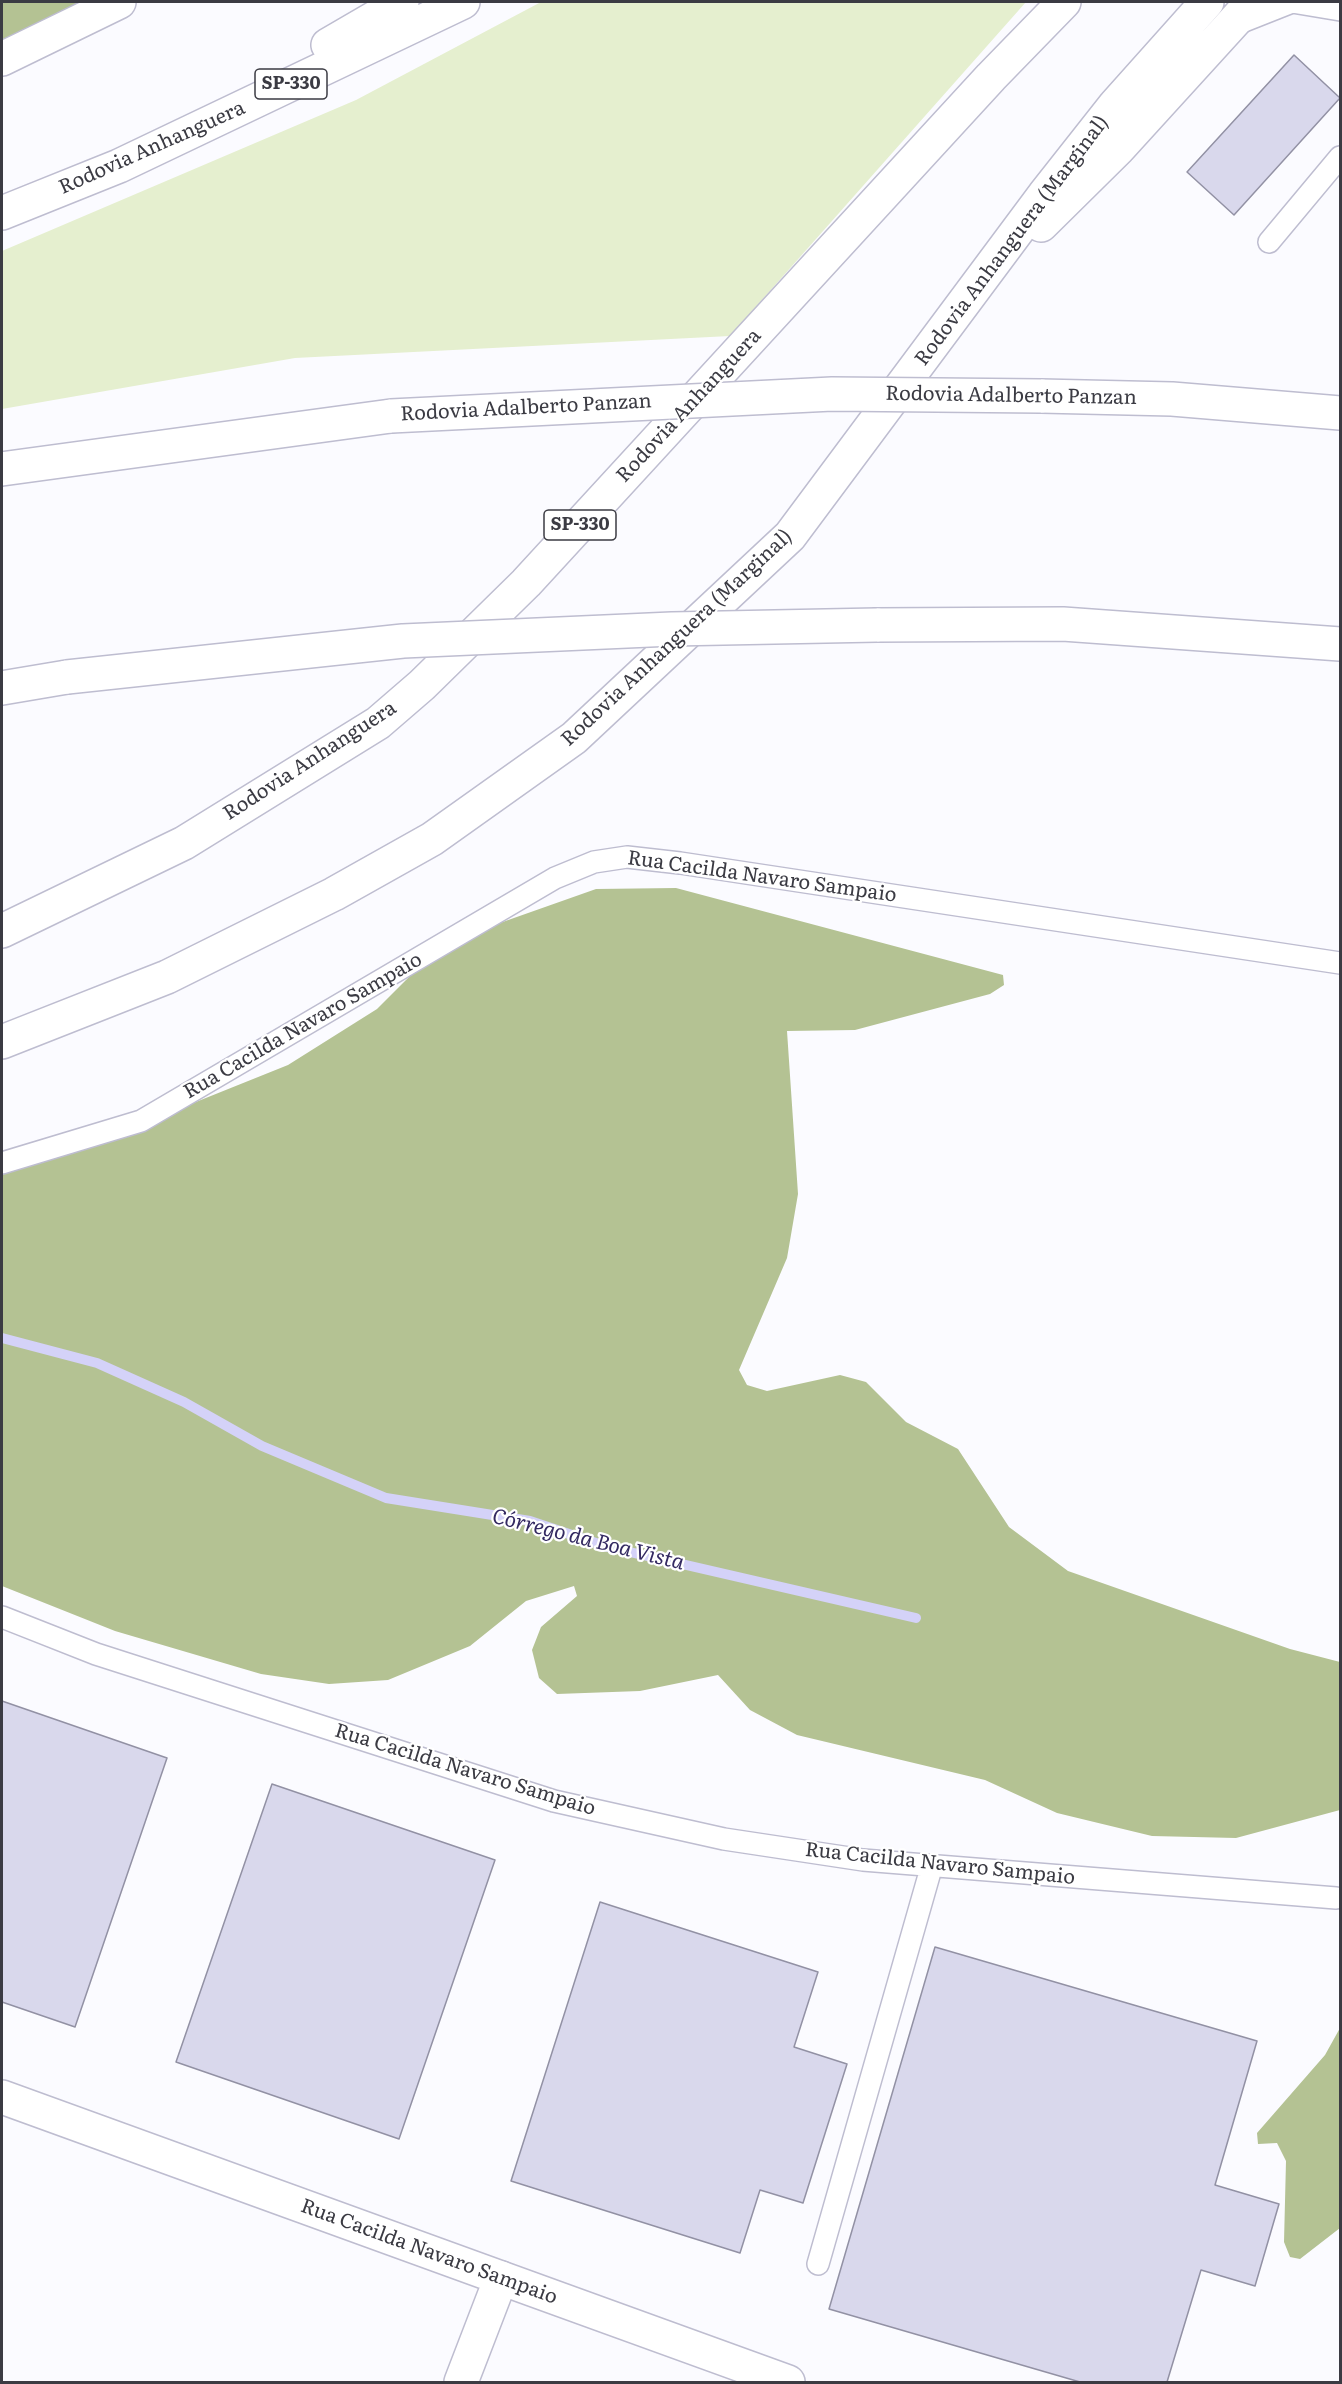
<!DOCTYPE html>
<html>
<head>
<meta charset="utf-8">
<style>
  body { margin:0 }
  #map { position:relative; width:1342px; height:2384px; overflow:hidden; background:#fbfbff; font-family:Literata,serif }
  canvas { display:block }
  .frame { position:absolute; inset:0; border:3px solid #3b3b43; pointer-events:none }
</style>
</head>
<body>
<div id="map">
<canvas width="1342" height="2384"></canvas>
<div class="frame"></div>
</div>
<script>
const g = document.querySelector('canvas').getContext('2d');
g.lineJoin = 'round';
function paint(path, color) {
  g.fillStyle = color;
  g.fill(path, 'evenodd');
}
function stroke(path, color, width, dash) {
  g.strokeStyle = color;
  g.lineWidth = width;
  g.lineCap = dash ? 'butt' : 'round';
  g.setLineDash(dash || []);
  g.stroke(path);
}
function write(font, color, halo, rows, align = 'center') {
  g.font = font + ' Literata,serif';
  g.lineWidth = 4.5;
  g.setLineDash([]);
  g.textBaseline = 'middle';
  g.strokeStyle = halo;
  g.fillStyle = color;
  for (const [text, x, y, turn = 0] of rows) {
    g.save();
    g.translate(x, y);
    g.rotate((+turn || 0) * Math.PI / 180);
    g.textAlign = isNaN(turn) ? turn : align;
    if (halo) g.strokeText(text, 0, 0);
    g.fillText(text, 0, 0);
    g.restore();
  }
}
paint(new Path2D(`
  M541,2h485l-296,334 -435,22 -293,51v-158l354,-151z`), '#e5efcf');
paint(new Path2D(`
  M2,2h113l-113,48z
  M676,888l327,87 1,10 -14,9 -135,36 -68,1 11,163 -11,64 -48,112 8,15 20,6 73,-16 26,7 40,40 52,27 51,78 59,44 222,78 50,13v148l-104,28 -84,-2 -95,-23 -72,-33 -188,-45 -47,-25 -32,-35 -78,16 -83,3 -18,-16 -7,-28 9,-23 36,-31 -3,-10 -48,15 -56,45 -82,34 -59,4 -68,-10 -146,-43 -113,-45v-423l154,-45 132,-53 89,-56 48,-48 38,-25 133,-47z
  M1340,2028v200l-40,31 -10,-2 -6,-15 2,-81 -9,-18 -19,1 -1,-11 68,-78z`), '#b4c293');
stroke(new Path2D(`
  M2,1338l95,25 87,39 78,44 124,52 144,23 78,26 308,71`), '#d4d2f8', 10);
const building = new Path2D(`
  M1294,55l46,43 -106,117 -47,-43z
  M2,1701l165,57 -92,269 -73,-25z
  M272,1784l223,76 -96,279 -223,-77z
  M600,1902l218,70 -24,75 53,17 -44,139 -43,-13 -20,63 -229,-72z
  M935,1947l322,94 -42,144 64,19 -24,82 -54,-16 -34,112h-87l-251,-73z`);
paint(building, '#d9d8ec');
stroke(building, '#9291a4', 1.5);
const lane = new Path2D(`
  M1239,23l53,-21 48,8
  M1269,242l71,-85
  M2,1163l139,-42 414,-243 39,-16 33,-5 53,6 660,100
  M2,1617l94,37 458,147 170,38 139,21 473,38
  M818,2264l114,-399`);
const street = new Path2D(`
  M501,2278l287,104`);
const secondary = new Path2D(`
  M2,2097l499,181 -40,104`);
const highway = new Path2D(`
  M328,45l74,-43
  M2,59l117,-57
  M2,213l117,-47 344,-164
  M1041,225l78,-77 133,-146
  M1041,396l131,3 168,14
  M2,469l389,-53
  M877,625l186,-1 277,20
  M2,688l65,-11
  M2,931l182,-88 194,-120 44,-38 104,-102 465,-506 73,-75
  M2,1042l165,-65 167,-83 98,-55 142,-101 216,-202 254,-341 71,-90 92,-103`);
stroke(lane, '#bebdd0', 24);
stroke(street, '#bebdd0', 36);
stroke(secondary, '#bebdd0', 36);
stroke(highway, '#bebdd0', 36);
stroke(lane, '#fff', 21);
stroke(street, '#fff', 33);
stroke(secondary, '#fff', 33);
stroke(highway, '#fff', 33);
const highwayBridge = new Path2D(`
  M391,416l441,-22 209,2
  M67,677l336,-36 269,-12 205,-4`);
stroke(highwayBridge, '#bebdd0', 36, []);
stroke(highwayBridge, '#fff', 33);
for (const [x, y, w] of [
  [291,84,72],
  [580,525,72]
]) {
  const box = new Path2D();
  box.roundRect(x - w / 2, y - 15, w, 30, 4.5);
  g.fillStyle = '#fff';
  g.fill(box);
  stroke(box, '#3b3b43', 1.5);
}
write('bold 18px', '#3b3b43', null, [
  ["SP-330",291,84],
  ["SP-330",580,525]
]);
write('20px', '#3b3b43', '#fff', [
  ["Rodovia Anhanguera",152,148,-24],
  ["Rodovia Anhanguera (Marginal)",1012,241,-53],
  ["Rodovia Adalberto Panzan",1011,396,1],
  ["Rodovia Anhanguera",689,406,-47],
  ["Rodovia Adalberto Panzan",526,408,-3],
  ["Rodovia Anhanguera (Marginal)",677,638,-43],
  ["Rodovia Anhanguera",310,761,-33],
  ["Rua Cacilda Navaro Sampaio",762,877,8],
  ["Rua Cacilda Navaro Sampaio",303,1026,-30],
  ["Rua Cacilda Navaro Sampaio",465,1770,17],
  ["Rua Cacilda Navaro Sampaio",940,1864,6],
  ["Rua Cacilda Navaro Sampaio",429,2252,20]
]);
write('italic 21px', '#342a62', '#fff', [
  ["Córrego da Boa Vista",588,1540,14]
]);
</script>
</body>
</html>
